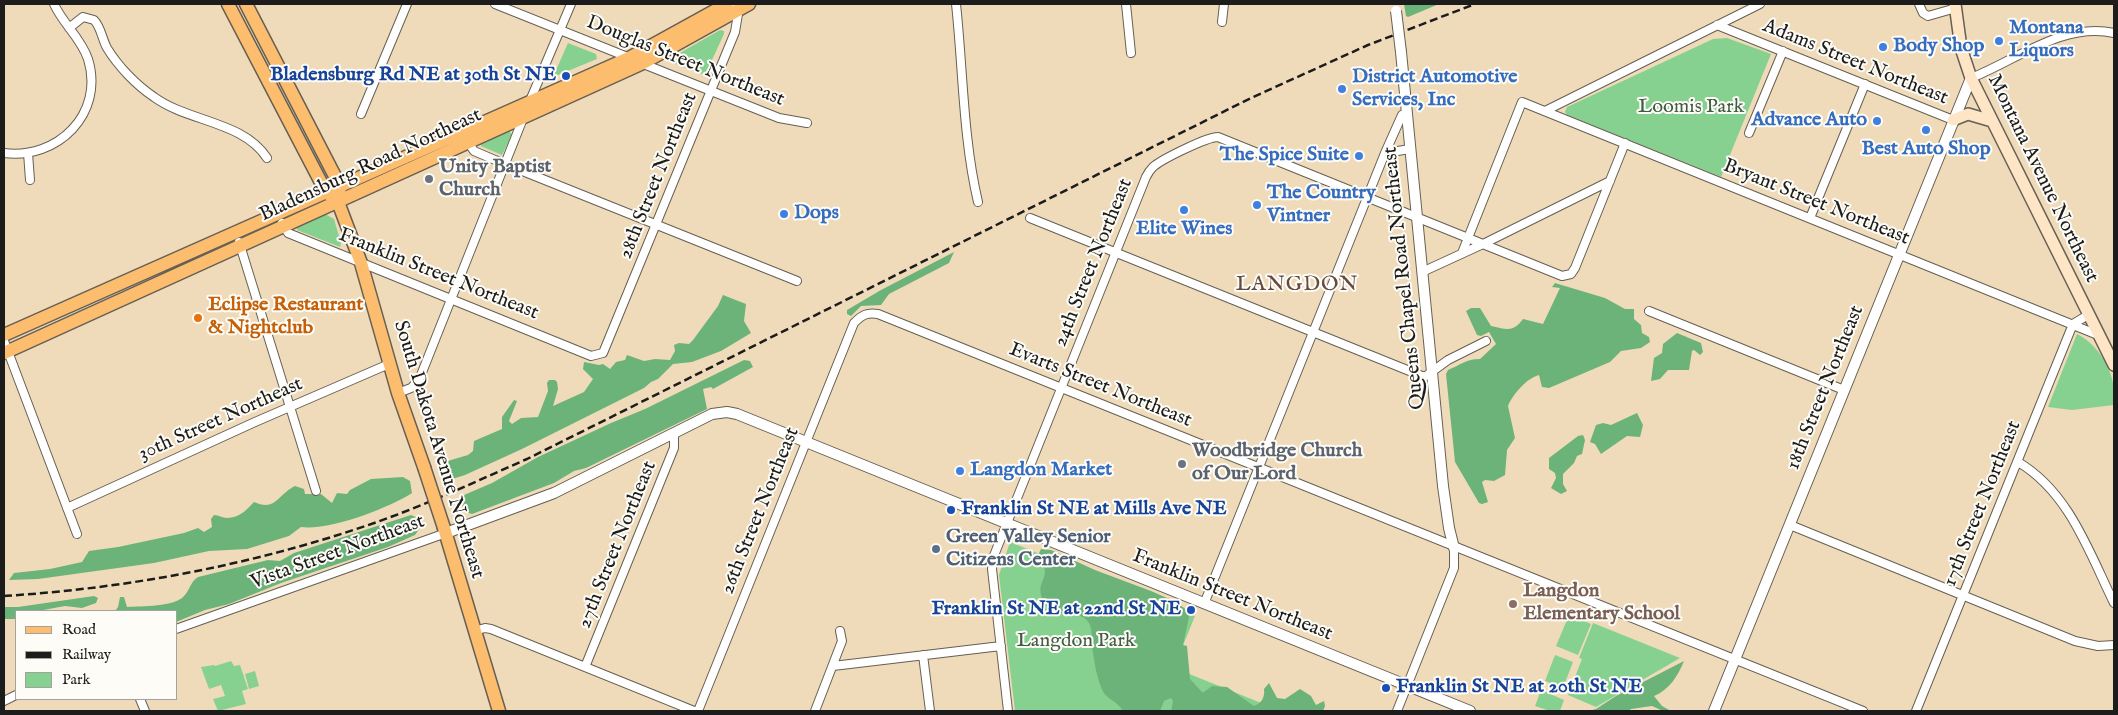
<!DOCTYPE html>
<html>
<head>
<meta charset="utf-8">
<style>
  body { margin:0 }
  #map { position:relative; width:2118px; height:715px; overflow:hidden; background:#efdbba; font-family:"IM FELL English",serif }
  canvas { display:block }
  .frame { position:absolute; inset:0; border:5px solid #1c1c1c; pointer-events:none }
  .legend { position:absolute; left:15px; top:610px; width:162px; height:90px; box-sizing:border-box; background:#fdfcf7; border:1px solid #a3a29f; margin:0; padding:6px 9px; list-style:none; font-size:15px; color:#1c1c1c }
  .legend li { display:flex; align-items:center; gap:10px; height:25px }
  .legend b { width:25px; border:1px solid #a3a29f }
</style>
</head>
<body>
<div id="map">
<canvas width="2118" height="715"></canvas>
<div class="frame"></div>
<ul class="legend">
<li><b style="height:6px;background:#fcbd6f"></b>Road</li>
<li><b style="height:6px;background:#1c1c1c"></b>Railway</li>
<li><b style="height:14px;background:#86d18f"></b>Park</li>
</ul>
</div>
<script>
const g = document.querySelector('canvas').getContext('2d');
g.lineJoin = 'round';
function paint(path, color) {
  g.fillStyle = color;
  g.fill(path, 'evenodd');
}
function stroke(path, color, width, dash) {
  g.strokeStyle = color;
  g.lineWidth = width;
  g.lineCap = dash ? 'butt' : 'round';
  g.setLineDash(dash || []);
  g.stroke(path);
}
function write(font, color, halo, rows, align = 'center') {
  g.font = font + ' "IM FELL English",serif';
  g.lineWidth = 4;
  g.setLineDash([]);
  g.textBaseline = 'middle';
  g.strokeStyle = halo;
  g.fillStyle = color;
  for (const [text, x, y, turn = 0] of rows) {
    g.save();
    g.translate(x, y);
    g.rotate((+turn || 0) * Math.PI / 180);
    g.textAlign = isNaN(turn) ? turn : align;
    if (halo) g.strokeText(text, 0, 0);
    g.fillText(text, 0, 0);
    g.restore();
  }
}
paint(new Path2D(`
  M720,30l4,1v3l-19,41 -35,-13 1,-4z
  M1727,38l44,16 -50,123 -154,-62 -2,-3 2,-5 146,-68z
  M568,43l28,11 1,5 -44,18z
  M509,130l3,5 -10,20 -21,-9v-4z
  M325,214l9,5 7,24 -1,4 -43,-17v-4z
  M2077,334c24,12 41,43 37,71l-42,5 -24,-3z
  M1010,542l185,74 -20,49 2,4 104,42h-266l-16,-136z
  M1569,615l22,9 -13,31 -22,-9z
  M1593,623l87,35 -84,49 -28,-12 14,-36 -3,-1z
  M1555,655l18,7 -10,26 -18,-7z
  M231,661l3,5 6,-1 8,24 -6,2 4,13 -28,7 -5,-12 12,-3 -4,-11 -12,4 -8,-22 13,-2 1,1z
  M255,671l4,15 -10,3 -4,-15z
  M1541,690l23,10 -4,11h-10l-15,-5z`), '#86d18f');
paint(new Path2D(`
  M1404,4h35l-31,13 -2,-1z
  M954,252l-5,11 -60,31 -8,11 -20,1 -10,10 -4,-2v-4l34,-20z
  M1555,283l50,15 20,11h9v10l7,6 1,8 7,4 1,5 -9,6 -20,3 -11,11 -61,26 -7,-1 -3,-12c-12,3 -26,19 -31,31l7,32 -8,12 -2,25 -11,6 -9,-1 -3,2 6,20 -6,2 -3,-1 -24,-41 -9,-88 2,-4c13,-5 17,-11 32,-11l16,-15 -7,-12 -8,4 -4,-1 -11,-24 5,-3h9l11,18c15,3 22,7 32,-7l20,5 17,-36 -8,-1z
  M723,295l23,9 -2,17 7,12 -30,18 -29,11 -19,2 -15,15 -7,3 -7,6 -122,61 -57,26 -19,6 -5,-18 27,-8 5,-4 1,-10 28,-12v-12l12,-17 3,1 -8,20 3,3 9,-6 17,-1 10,-26 -1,-8 2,-3h6l2,2 1,7 -5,17 31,-14 9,-13 -10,-10 1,-7 15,3 4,-1 7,5 6,-7 9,-2 2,-5 17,6 11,-2 15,1 5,-9 -1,-6 5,-2 10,1 4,-4 25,-34z
  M1677,333l24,10 2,9 -3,3 -6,-5 -2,1 -3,19h-21l-8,9 -9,2 3,-23 8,-5 1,-9z
  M744,360l6,1 3,6 -40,22 -2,-2 -8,2 4,20 -121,59 -12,3 -20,12 -82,31c-7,-1 -10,-8 -12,-14l4,-5 28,-12 46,-26 73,-34 34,-14z
  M1637,413l6,12 -3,12 -13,-1 -26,18 -6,-10 -5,-2 6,-17 7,-2 8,2z
  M1583,435l2,5 -3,14 -5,2 -3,7 -11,11v10l4,7 -6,3 -10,-6 5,-10 -1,-5 -6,-4v-11l29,-22z
  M403,477l7,4 2,12c-23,15 -83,38 -111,34l-12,9 -42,13 -38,2 -55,12 -116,16 -29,1 5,-7 36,-4 32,-7 7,-11 29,-4 66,-14 14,-5 6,4 8,-5 -1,-8 3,-4c5,0 8,3 13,3 13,0 20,-9 27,-16 22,10 24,-8 41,-16l9,3 1,5h16l11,9 5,-10 10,1 3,-4 21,-11z
  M411,515l7,3 2,10 -5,7 -27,12 -107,36 -52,21 -24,6 -29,12v-11h-61l3,-4 2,-10h4l3,10c14,-1 48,0 57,-11 6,-6 6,-14 14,-19l70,-17 12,1 14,-8z
  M1041,549l10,1 44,20 56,21 23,10 13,9 2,7 -6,28 4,1 3,33 12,13h2l8,-6 15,1 27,19c8,-3 11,-9 10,-17l5,-6 8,15 8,1 15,-10 11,7 5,9 8,-4 1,5 -2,5h-152l2,-10 -2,-3 -7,3 -4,10h-37c-7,-12 -17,-10 -22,-24 -5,-13 -7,-27 -9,-41 -1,-8 1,-16 -3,-23 -10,-17 -37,-1 -46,-22 -6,-16 0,-16 2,-29 0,-6 -5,-13 -6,-19z
  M94,596l4,2 -2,5 -14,5 -17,-2 -27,5h-22v8h-12v-12h14z
  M1684,661c-6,15 -15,29 -30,35l8,10 9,5h-8l-11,-5 -21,3 -2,2h-40l7,-2 20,-13z`), '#6cb37a');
const minor = new Path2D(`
  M495,4l135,54
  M956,4c7,64 7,135 22,198
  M1126,4l5,49
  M1919,4l4,9 5,3 28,-8
  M1222,22l2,-18
  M1717,25l236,95
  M69,28l14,-11 11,3c7,7 8,19 13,28 11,18 29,37 47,49 34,25 89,24 113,61
  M641,63l138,55 28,5
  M1971,78c46,-18 91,-56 143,-45
  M529,103l42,-99
  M1545,111l215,-107
  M361,114l46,-110
  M1749,133l34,-82
  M468,142l6,9 21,9 302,121
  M4,153c53,7 101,-39 84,-94 -7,-21 -25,-35 -34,-55
  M28,153l2,27
  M1385,153l17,-38
  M1030,218l392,158h4l22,-16 38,-19
  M1810,218l55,-134
  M282,223l6,10 303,123 12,-3 132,-321 3,-18 -3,-10
  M239,242l77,249
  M1462,253l60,-151 576,233
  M1422,272l61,-28 127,-63
  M1649,311l195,79
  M4,341l73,193
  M398,393l13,-5 8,-8 105,-264
  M2018,462c51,30 71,90 96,141
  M67,508l188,-86 134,-58
  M1790,525l285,116 23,5 16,-1
  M1204,604l181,-451 25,-4
  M176,629l270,-96
  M474,631l11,-3 6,1 203,82
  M923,655l7,56
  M833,666l168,-20
  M585,667l89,-219v-14
  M140,699l5,12
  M4,701l12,-6
  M698,711l156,-388c8,-8 13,-11 24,-9l985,397
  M815,711l27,-70 -2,-10
  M1008,711l-16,-142 1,-11 153,-381c2,-4 4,-7 7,-10 9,-8 54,-30 65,-30l344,139 9,-2 4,-6 50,-125
  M1397,711l57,-143v-20
  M1916,711l157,-387 15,-9`);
const tertiary = new Path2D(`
  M1401,52l42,434 6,42 5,20
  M446,533l108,-40 158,-79 15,-2 10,2 733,297
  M1714,711l257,-633`);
const secondary = new Path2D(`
  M1955,4l6,44 10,30 143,287
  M1953,120l15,-6 24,7`);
const primary = new Path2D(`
  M228,4l98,188 6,5
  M246,4l94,182 -2,16 23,61 37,130 26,74
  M4,335l625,-277 98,-54
  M4,353l639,-290 106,-59
  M444,528l55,183`);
stroke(minor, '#665f53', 10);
stroke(tertiary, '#665f53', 12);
stroke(secondary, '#665f53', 14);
stroke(primary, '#665f53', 15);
stroke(minor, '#fff', 8);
stroke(tertiary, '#fff', 10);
stroke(secondary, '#fee5c5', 11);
stroke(primary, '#fcbd6f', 12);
stroke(new Path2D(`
  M4,596c127,-8 253,-32 373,-74 51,-18 100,-41 150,-63l724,-361 117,-53 107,-41`), '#1c1c1c', 2.5, [8, 4]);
const tertiaryBridge = new Path2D(`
  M1396,11l5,41`);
const primaryBridge = new Path2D(`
  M424,467l20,61`);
stroke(tertiaryBridge, '#665f53', 12, []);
stroke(primaryBridge, '#665f53', 15, []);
stroke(tertiaryBridge, '#fff', 10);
stroke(primaryBridge, '#fcbd6f', 12);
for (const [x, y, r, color] of [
  [1999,41,5,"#3f7fe0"],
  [1883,47,5,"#3f7fe0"],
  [566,76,5,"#1a4fb4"],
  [1342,89,5,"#3f7fe0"],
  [1877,121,5,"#3f7fe0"],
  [1926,130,5,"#3f7fe0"],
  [1359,156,5,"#3f7fe0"],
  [429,179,5,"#6b7280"],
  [1257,205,5,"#3f7fe0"],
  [1184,210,5,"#3f7fe0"],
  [784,214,5,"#3f7fe0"],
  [198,318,5,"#e8710a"],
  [1182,464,5,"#6b7280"],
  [960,471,5,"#3f7fe0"],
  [951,510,5,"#1a4fb4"],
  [936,549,5,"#5c6f8a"],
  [1513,604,5,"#8d6e63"],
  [1191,610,5,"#1a4fb4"],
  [1386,688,5,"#1a4fb4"]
]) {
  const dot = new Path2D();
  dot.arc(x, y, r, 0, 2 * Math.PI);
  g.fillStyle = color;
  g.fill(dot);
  stroke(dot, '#fdfcf7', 2);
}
write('bold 20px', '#366cbe', '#fdfcf7', [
  ["Montana",2009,29],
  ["Liquors",2009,52],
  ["Body Shop",1893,47],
  ["District Automotive",1352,78],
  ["Services, Inc",1352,101],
  ["Advance Auto",1867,121,"right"],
  ["Best Auto Shop",1926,150,"center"],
  ["The Spice Suite",1349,156,"right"],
  ["The Country",1267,194],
  ["Vintner",1267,217],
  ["Dops",794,214],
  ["Elite Wines",1184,230,"center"],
  ["Langdon Market",970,471]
], 'left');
write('20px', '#1c1c1c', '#fdfcf7', [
  ["Douglas Street Northeast",685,62,22],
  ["Adams Street Northeast",1855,63,22],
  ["Bladensburg Road Northeast",371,166,-25],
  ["28th Street Northeast",659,176,-68],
  ["Montana Avenue Northeast",2042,179,64],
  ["Bryant Street Northeast",1816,203,22],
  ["24th Street Northeast",1094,263,-68],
  ["Franklin Street Northeast",438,275,22],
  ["Queens Chapel Road Northeast",1405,278,-96],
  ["Evarts Street Northeast",1100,386,22],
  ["18th Street Northeast",1826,388,-68],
  ["30th Street Northeast",221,420,-24],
  ["South Dakota Avenue Northeast",438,450,73],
  ["17th Street Northeast",1983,504,-68],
  ["26th Street Northeast",761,511,-68],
  ["27th Street Northeast",618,545,-68],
  ["Vista Street Northeast",338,553,-20],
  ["Franklin Street Northeast",1232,596,22]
]);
write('bold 20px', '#164399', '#fdfcf7', [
  ["Bladensburg Rd NE at 30th St NE",556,76],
  ["Franklin St NE at Mills Ave NE",961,510,"left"],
  ["Franklin St NE at 22nd St NE",1181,610],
  ["Franklin St NE at 20th St NE",1396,688,"left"]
], 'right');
write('20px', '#415b44', '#fdfcf7', [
  ["Loomis Park",1691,108],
  ["Langdon Park",1076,642]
]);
write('bold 20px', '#5b616d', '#fdfcf7', [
  ["Unity Baptist",439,168],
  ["Church",439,191],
  ["Woodbridge Church",1192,452],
  ["of Our Lord",1192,475]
], 'left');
write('bold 20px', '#c56008', '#fdfcf7', [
  ["Eclipse Restaurant",208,306],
  ["& Nightclub",208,329]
], 'left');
write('bold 20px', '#4e5e75', '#fdfcf7', [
  ["Green Valley Senior",946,538],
  ["Citizens Center",946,561]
], 'left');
write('bold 20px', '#785e54', '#fdfcf7', [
  ["Langdon",1523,592],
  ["Elementary School",1523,615]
], 'left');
g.letterSpacing = '1px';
write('21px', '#664a3f', '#fdfcf7', [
  ["LANGDON",1297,286]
]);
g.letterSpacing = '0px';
</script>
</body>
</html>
